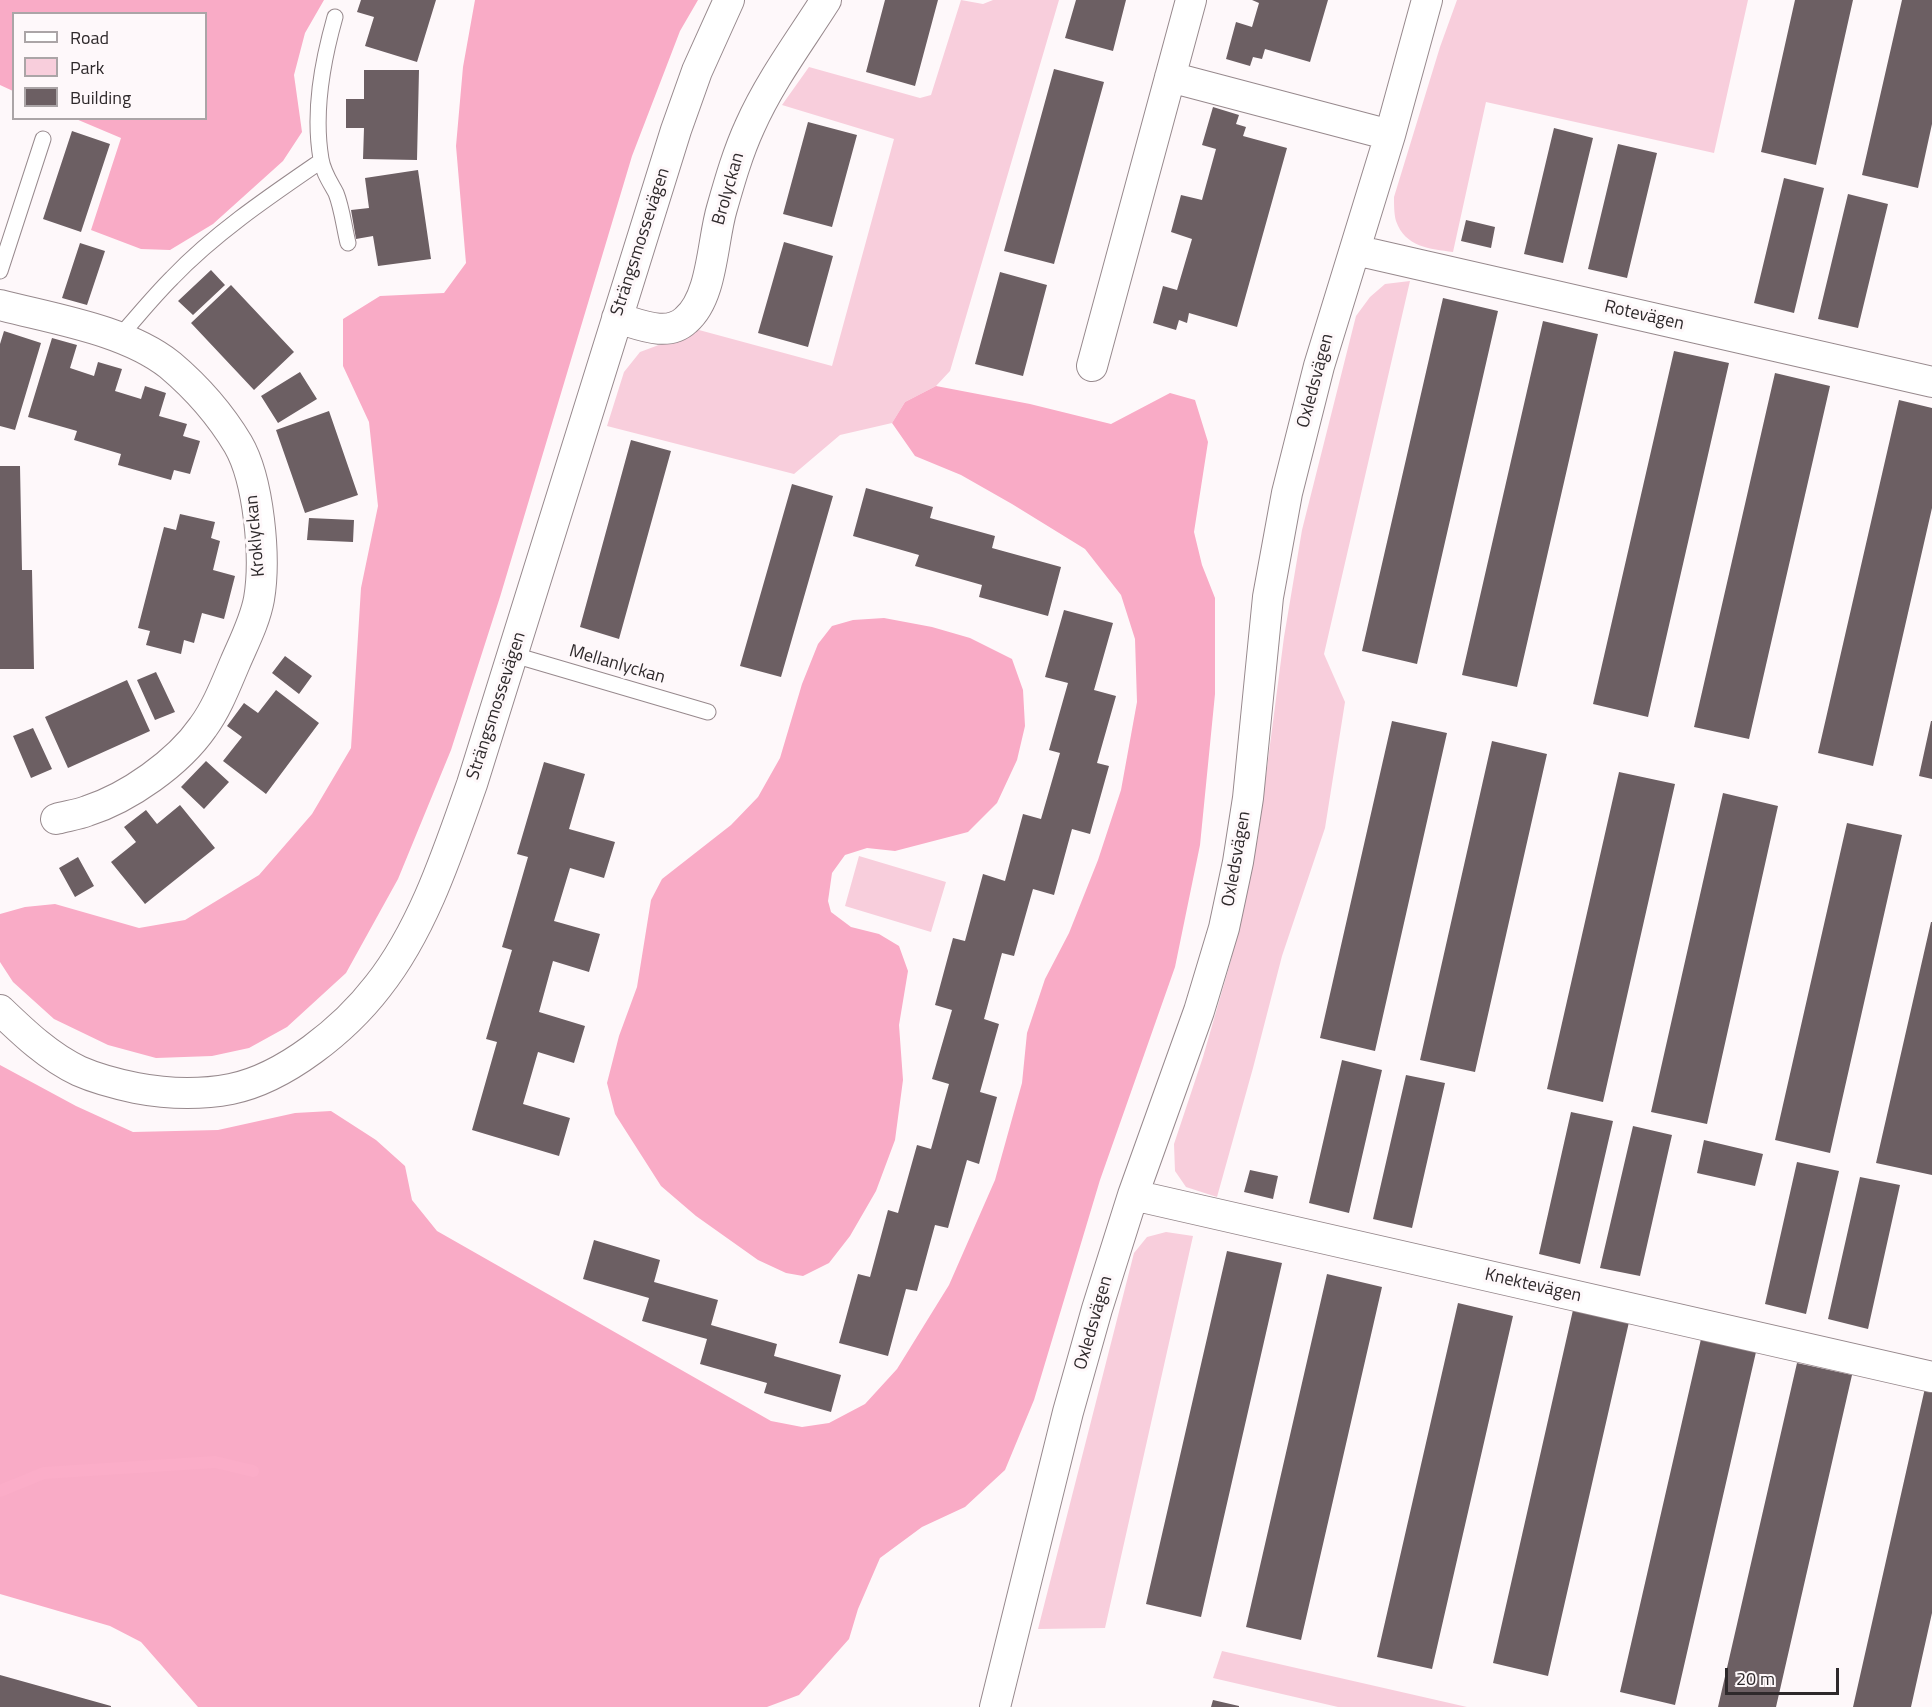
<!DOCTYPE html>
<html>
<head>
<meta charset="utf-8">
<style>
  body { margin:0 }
  #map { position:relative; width:1932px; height:1707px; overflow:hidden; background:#fef8fa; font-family:"Titillium Web",sans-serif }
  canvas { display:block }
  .legend { position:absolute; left:12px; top:12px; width:195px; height:108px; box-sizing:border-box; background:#fef8fa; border:2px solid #aba5a7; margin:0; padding:8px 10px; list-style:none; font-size:18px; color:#2e292b }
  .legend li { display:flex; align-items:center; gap:12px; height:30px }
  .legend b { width:30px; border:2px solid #aba5a7 }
  .scale { position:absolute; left:1725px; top:1668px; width:114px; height:27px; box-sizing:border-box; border:3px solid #2e292b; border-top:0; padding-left:8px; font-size:18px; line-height:21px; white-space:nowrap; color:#2e292b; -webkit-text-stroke:4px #fef8fa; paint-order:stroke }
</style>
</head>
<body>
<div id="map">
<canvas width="1932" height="1707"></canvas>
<ul class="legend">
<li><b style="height:8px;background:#fff"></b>Road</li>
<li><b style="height:16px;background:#f8cedc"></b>Park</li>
<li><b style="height:16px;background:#6c5f63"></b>Building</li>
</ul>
<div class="scale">20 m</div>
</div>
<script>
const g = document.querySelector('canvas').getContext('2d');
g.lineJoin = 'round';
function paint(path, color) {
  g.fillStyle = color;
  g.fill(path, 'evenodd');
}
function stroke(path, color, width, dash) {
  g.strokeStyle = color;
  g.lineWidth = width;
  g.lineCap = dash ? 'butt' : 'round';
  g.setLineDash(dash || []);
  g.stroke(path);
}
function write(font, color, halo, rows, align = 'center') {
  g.font = font + ' "Titillium Web",sans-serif';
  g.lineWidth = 6;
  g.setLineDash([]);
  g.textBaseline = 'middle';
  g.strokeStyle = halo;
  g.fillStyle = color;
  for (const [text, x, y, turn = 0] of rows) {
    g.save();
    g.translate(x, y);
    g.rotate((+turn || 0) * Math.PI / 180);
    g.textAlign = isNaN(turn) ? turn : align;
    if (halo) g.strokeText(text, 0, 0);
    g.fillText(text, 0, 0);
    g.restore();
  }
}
paint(new Path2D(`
  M961,0l22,4 10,-4h66l-109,371 -14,15 -31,16 -13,21 -52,12 -46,39 -187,-48 17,-54 16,-20 59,-22 133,36 62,-227 -112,-34 27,-38 111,31 11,-3z
  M1457,0h291l-34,153 -228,-51 -33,150c-23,-3 -48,-5 -57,-31 -2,-7 -2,-17 -2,-24l46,-150z
  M1410,281l-86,373 21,48 -20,126 -43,128 -29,112 -36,129 -31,-10 -11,-16 -1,-27 29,-87 28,-97 27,-123 26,-200 18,-107 54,-214 14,-19 15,-13z
  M859,856l87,26 -15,50 -86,-26z
  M1166,1232l27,4 -88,392 -67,1 96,-376 13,-16z
  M1222,1651l245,56h-129l-125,-29z`), '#f8cedc');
paint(new Path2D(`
  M0,0h324l-19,33 -11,42 8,57 -19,29 -70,63 -43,26 -29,-1 -50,-19 30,-92 -45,-19 130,-1v-104h-192l-1,77 -13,-6z
  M475,0h223l-18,31 -48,125 -132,441 -49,153 -53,129 -52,94 -59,54 -38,21 -37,8 -56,2 -48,-13 -54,-26 -41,-37 -13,-20v-48l25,-7 30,-3 84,24 46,-8 74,-45 53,-61 39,-66 10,-160 17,-82 -9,-84 -26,-56v-47l37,-23 64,-3 22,-30 -10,-117 7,-79z
  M936,386l94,18 81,20 59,-31 25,7 13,42 -14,90 8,33 13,33v96l-15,151 -25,122 -75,213 -66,220 -29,70 -40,37 -43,20 -42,31 -22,51 -9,30 -50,56 -32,12h-569l-57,-65 -31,-16 -110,-32v-529l76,41 57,26 85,-2 77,-17 36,-2 45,29 29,26 7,34 25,31 334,190 31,6 27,-4 36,-19 32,-35 52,-84 46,-105 27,-97 5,-50 18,-54 24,-46 29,-73 23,-70 16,-88 -2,-63 -14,-44 -36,-46 -73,-45 -51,-29 -46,-19 -23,-33 13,-21z
  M884,618l48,9 38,11 42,21 11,31 2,36 -8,34 -20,43 -29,29 -73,19 -28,-3 -22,7 -13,18 -4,28 3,11 20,15 28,7 20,12 9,25 -9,54 4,55 -8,60 -19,51 -26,45 -21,27 -26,13 -17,-3 -28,-13 -62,-44 -35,-30 -46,-72 -8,-31 12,-47 18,-49 14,-87 11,-21 69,-54 27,-28 22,-39 22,-74 16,-40 14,-18 21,-6z`), '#f9abc6');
stroke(new Path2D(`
  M0,1491l44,-18 171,-11 38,9`), '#fbadc8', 12);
paint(new Path2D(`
  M361,0h75l-19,62 -52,-16 9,-29 -17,-5z
  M885,0h53l-23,86 -49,-14z
  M1076,0h50l-13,51 -48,-13z
  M1252,0h76l-18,62 -45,-13 -3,10 -9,-2 -3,9 -24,-7 10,-37 16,5 7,-24z
  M1795,0h58l-37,165 -55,-13z
  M1902,0h30v124l-14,64 -56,-13z
  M1054,69l50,13 -50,182 -50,-13z
  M364,70h55l-2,90 -54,-1 1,-31h-18v-29h18z
  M1213,107l26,8 -3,9 10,3 -3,9 44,12 -50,179 -48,-14 -2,10 -8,-3 -3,10 -23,-7 10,-37 14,4 15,-51 -21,-7 10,-37 21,5 14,-51 -14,-4z
  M808,122l49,13 -25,92 -49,-13z
  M1554,128l39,10 -30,125 -39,-9z
  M72,131l38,13 -29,88 -38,-13z
  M1618,144l39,9 -30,125 -39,-9z
  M418,170l13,89 -53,7 -5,-30 -17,3 -5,-29 18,-2 -4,-30z
  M1784,178l40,10 -30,125 -40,-10z
  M1848,194l40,10 -30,124 -40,-9z
  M1466,220l29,7 -4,21 -30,-7z
  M784,242l49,14 -25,91 -50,-14z
  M80,243l25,8 -18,54 -25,-7z
  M211,270l14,15 -32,30 -15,-14z
  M1000,272l47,13 -24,91 -48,-12z
  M231,285l63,67 -40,38 -63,-67z
  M1443,298l55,13 -81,353 -55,-13z
  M1543,321l55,13 -81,353 -55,-12z
  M4,331l37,12 -26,87 -15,-4v-82z
  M52,338l25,7 -7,23 24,8 4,-14 24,7 -7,22 26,8 4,-13 21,7 -7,23 28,8 -4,12 17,5 -10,33 -16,-4 -3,10 -53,-15 3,-11 -47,-14 3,-9 -49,-14z
  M1674,351l55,12 -81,354 -55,-13z
  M300,372l17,27 -39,24 -17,-27z
  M1775,373l55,13 -81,353 -55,-12z
  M1899,400l33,8v100l-59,258 -55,-13z
  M329,411l29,84 -53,18 -29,-83z
  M631,440l40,11 -52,188 -39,-12z
  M0,466h20l2,104h10l2,99h-34z
  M792,484l41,12 -52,181 -41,-11z
  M866,488l67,19 -3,11 65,18 -3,12 69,19 -13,49 -69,-19 3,-12 -67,-19 4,-11 -66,-19z
  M180,514l35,8 -4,16 9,3 -7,29 22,6 -11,43 -22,-6 -8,30 -10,-3 -3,14 -35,-9 4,-14 -12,-3 26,-101 12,3z
  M309,518l45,2 -1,22 -46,-2z
  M1064,610l49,13 -19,67 22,6 -19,67 12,3 -19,68 -18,-5 -18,66 -21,-6 -19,67 -12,-3 -18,66 15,5 -19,68 17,5 -18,67 -12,-4 -19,68 -13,-3 -18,66 -11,-2 -18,67 -49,-13 19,-69 12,3 18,-67 10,3 19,-68 14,4 18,-65 -17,-5 20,-69 -17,-5 18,-67 12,3 18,-67 22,7 18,-67 18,5 19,-66 -11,-3 19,-67 -23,-6z
  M285,656l27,20 -13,18 -27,-21z
  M156,672l19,40 -20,8 -18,-40z
  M127,680l23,51 -82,37 -23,-51z
  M276,690l43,33 -53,71 -43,-33 19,-24 -15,-11 17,-23 14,10z
  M1392,721l55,12 -72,318 -55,-13z
  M1931,721h1v58l-13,-3z
  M33,728l19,41 -21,9 -18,-42z
  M1492,741l55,13 -72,318 -55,-12z
  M206,761l23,21 -25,27 -23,-22z
  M544,762l41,12 -16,55 46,13 -11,36 -34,-10 -16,53 46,13 -11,38 -36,-11 -14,51 46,14 -11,37 -36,-11 -15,52 47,14 -11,38 -87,-26 25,-88 -11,-3 26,-89 -10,-3 26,-90 -11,-3z
  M1619,772l56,12 -72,318 -56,-13z
  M1723,793l55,13 -71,318 -56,-12z
  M180,805l35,43 -70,56 -34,-42 25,-20 -12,-15 22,-17 11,14z
  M1847,823l55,12 -72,318 -55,-13z
  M78,857l16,29 -19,11 -16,-29z
  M1931,922h1v253l-56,-12z
  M1342,1060l40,10 -33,143 -40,-10z
  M1406,1075l39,8 -33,145 -39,-9z
  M1571,1112l42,9 -33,143 -41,-10z
  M1633,1126l39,9 -32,141 -40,-8z
  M1704,1140l59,14 -8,32 -58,-13z
  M1797,1162l42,9 -33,143 -41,-10z
  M1250,1170l28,6 -5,23 -29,-7z
  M1860,1177l40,8 -32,144 -40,-10z
  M594,1240l66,20 -6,22 64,18 -7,25 66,19 -3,12 67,19 -10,37 -67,-19 3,-10 -67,-19 7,-25 -65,-18 7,-23 -66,-19z
  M1227,1251l55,12 -81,354 -55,-13z
  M1327,1274l55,13 -81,353 -55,-13z
  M1458,1303l55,13 -81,353 -55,-12z
  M1573,1310l56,12 -81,354 -55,-13z
  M1701,1339l55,13 -81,353 -55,-13z
  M1797,1363l55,12 -76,332h-58z
  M1925,1388l7,1v224l-21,94h-58z
  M0,1675l111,31v1h-111z
  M1213,1700l26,6v1h-28z`), '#6c5f63');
const service = new Path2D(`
  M335,17c-13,46 -22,95 -14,142 2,13 9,23 15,34 6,15 8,34 12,50
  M0,271l43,-132
  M119,337c18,-20 34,-40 53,-59 43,-45 98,-82 149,-117
  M514,655l194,57`);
const minor = new Path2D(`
  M1170,77l220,58
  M1355,250l577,132
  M0,305c54,14 126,25 170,60 26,22 50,49 68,79 21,36 28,114 21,155 -4,22 -15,43 -24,64 -9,21 -18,45 -32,64 -25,36 -75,71 -116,84 -10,4 -21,5 -31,8
  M617,318c22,6 50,20 69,2 27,-23 26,-79 36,-112 8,-28 16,-56 28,-82 20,-45 50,-85 76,-126
  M1092,366l99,-366
  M0,1010c24,23 49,47 79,61 18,8 38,13 57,17 31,6 64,7 95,1 54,-11 114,-60 147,-103 45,-57 70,-134 94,-202l204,-654 21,-59 32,-71
  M1133,1195l799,182
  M995,1707l73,-295 29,-103 36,-114 66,-184 25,-83 14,-66 10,-64 20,-201 19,-104 32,-127 71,-231 37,-135`);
stroke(service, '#97898d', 17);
stroke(minor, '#97898d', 32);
stroke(service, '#fff', 15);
stroke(minor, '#fff', 30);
write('18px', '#2e292b', '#fef8fa', [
  ["Brolyckan",729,189,-74],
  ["Strängsmossevägen",641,242,-72],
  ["Rotevägen",1644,316,13],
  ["Oxledsvägen",1316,381,-75],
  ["Kroklyckan",256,536,-95],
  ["Mellanlyckan",617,665,16],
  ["Strängsmossevägen",497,706,-72],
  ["Oxledsvägen",1237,859,-80],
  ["Knektevägen",1533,1286,13],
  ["Oxledsvägen",1094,1323,-74]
]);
</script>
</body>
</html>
